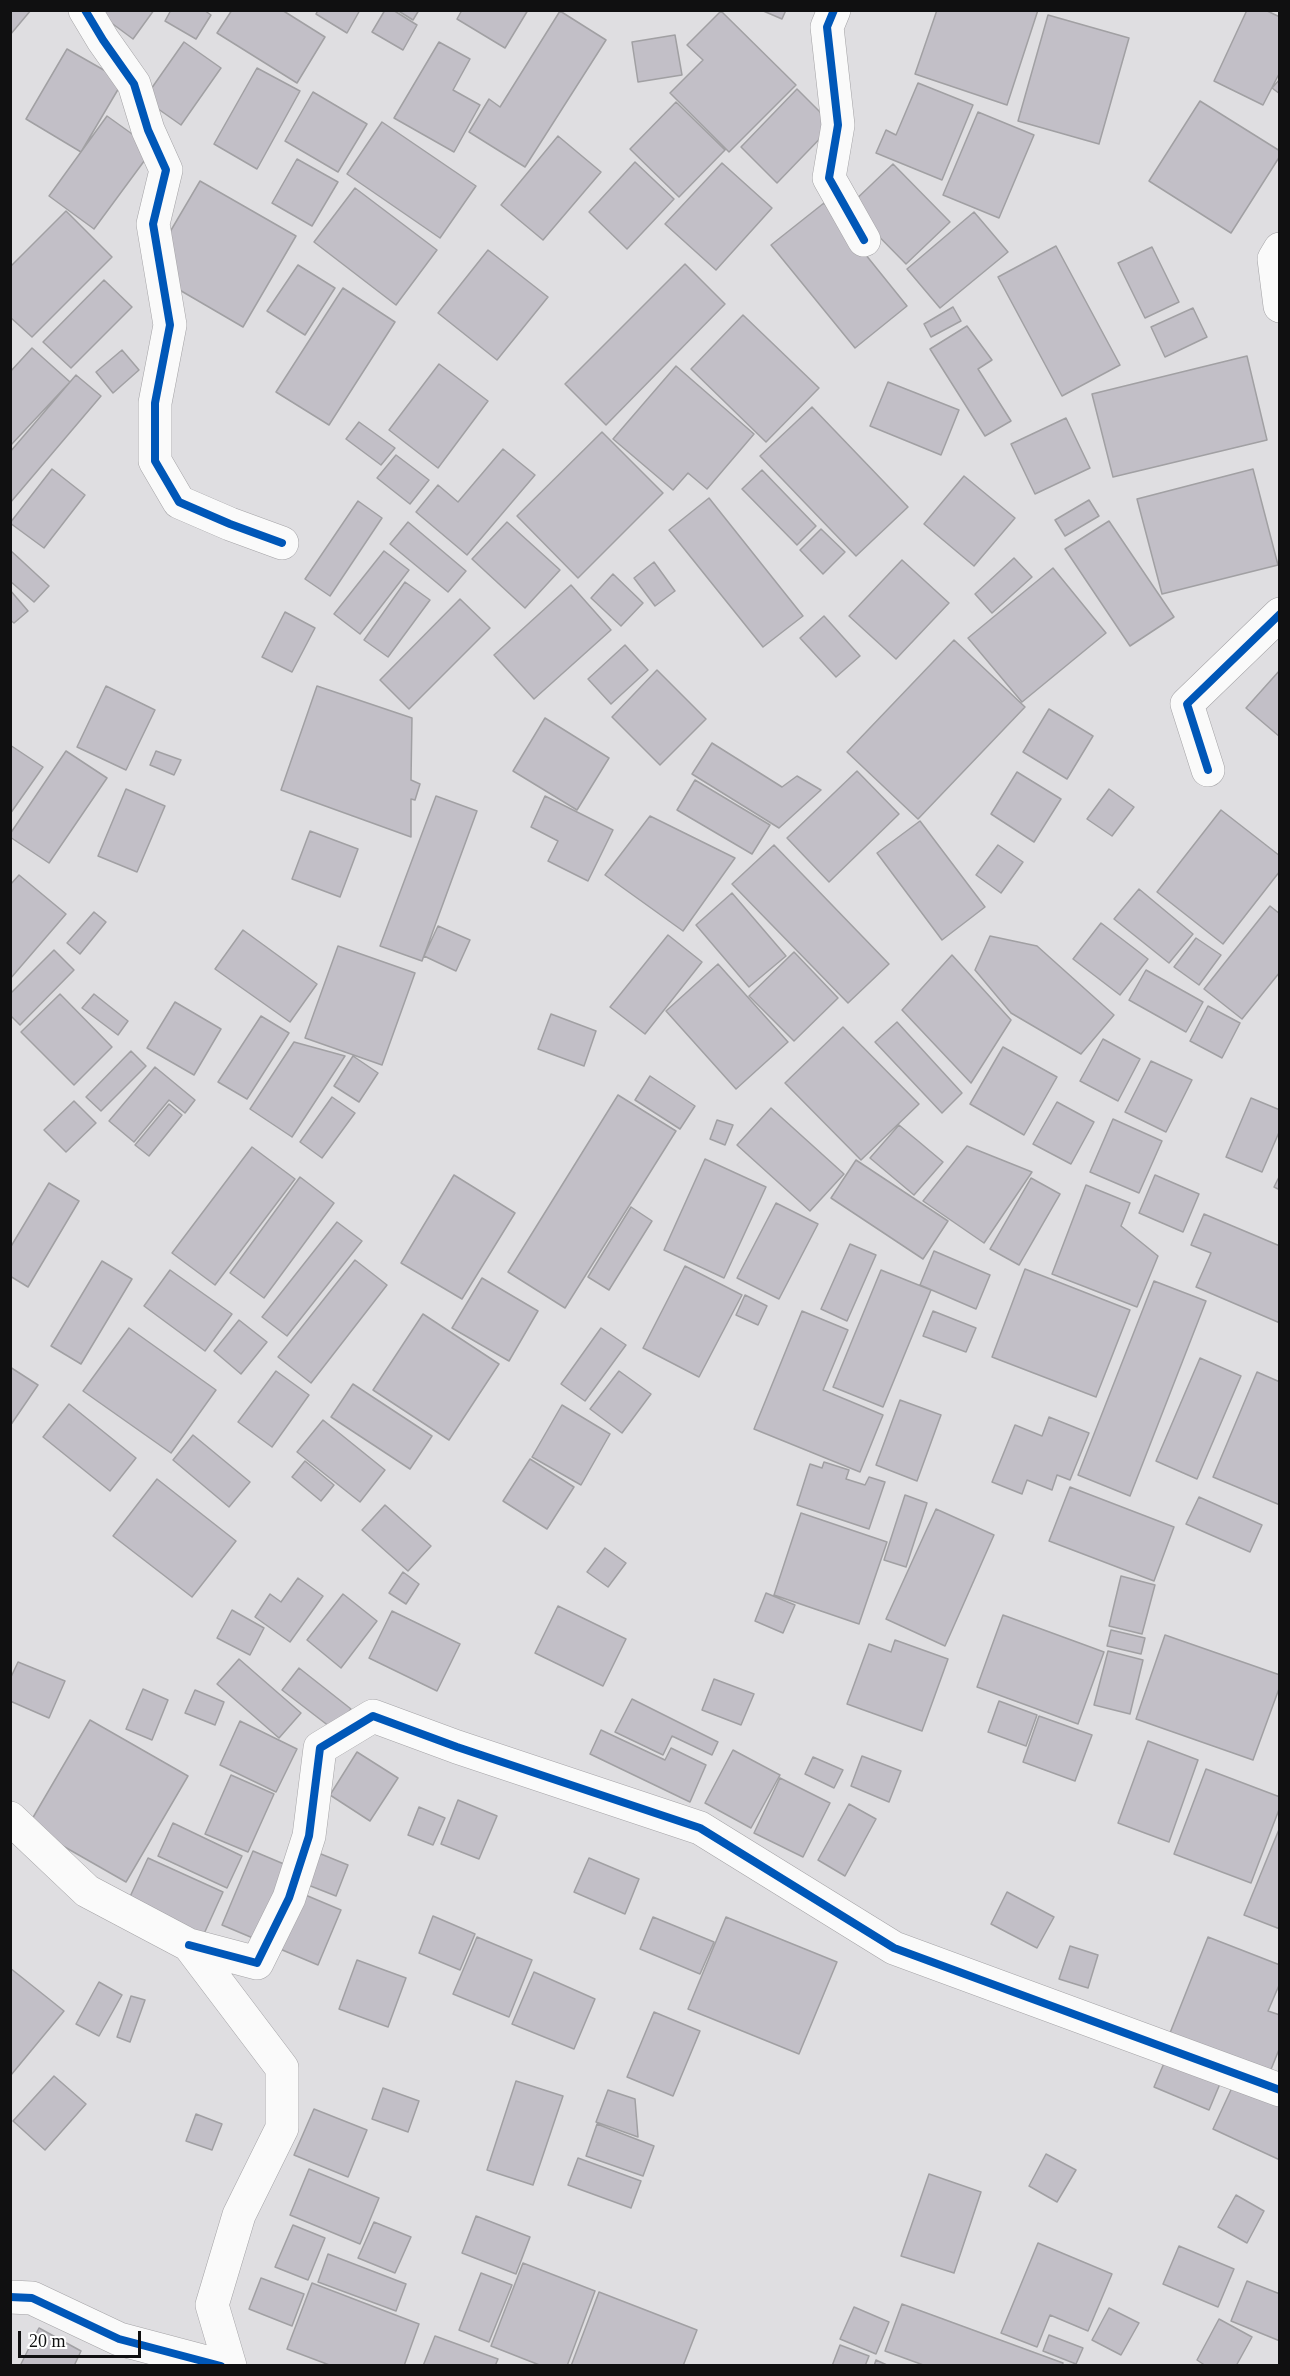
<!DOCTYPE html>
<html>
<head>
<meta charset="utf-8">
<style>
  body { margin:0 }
  #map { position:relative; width:1290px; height:2376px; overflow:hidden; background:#dfdee1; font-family:"Times New Roman",serif }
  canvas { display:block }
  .frame { position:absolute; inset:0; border:12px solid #101011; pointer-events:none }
  .scale { position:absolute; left:18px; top:2331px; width:123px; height:27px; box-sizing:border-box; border:3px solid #101011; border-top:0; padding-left:8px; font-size:18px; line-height:21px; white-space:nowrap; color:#101011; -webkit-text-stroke:4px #fff; paint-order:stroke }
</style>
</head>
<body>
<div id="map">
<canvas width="1290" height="2376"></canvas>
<div class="frame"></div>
<div class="scale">20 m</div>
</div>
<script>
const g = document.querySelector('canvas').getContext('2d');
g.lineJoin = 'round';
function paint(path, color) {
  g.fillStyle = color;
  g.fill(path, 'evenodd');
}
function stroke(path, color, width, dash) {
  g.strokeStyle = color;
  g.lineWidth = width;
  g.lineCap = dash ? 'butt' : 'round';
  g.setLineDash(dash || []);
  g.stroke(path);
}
const building = new Path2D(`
  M10,10h21l-21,25z
  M94,10h60l-21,29z
  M171,10h33l7,5 -15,24 -31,-18z
  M232,10h50l43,27 -28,46 -80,-50z
  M318,10h42l-13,23 -31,-19z
  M385,10h8l24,15 -14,25 -31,-18z
  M397,10h22l-6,10z
  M462,10h66l-23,38 -48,-29z
  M761,10h25l-4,9z
  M937,10h101l-31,95 -92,-31z
  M1247,10h18l15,7v55l-17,33 -49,-24z
  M560,11l46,29 -81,127 -56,-35 20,-33 11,8z
  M721,11l75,74 -67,67 -59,-59 33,-33 -16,-15z
  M1048,15l81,23 -30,106 -81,-23z
  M675,35l7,40 -44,7 -6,-40z
  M184,42l37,26 -40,57 -37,-26z
  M439,42l31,17 -17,31 27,15 -26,47 -60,-34z
  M67,49l56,32 -42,71 -55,-33z
  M257,68l43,23 -43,78 -43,-25z
  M1280,79v15l-8,-6z
  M918,83l55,22 -31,75 -66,-27 10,-23 10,5z
  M797,89l36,36 -56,58 -36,-36z
  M313,92l54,32 -29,48 -53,-31z
  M1200,101l80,50v5l-49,77 -82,-52z
  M676,102l49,48 -46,47 -49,-48z
  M978,112l56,23 -35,83 -56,-23z
  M107,116l46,33 -59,80 -45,-33z
  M382,122l94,64 -36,52 -93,-64z
  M558,136l43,36 -58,68 -42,-35z
  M297,159l41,23 -26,44 -40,-23z
  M635,162l39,37 -47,50 -38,-37z
  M722,163l50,45 -56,62 -51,-46z
  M893,164l57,58 -44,42 -57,-58z
  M200,181l96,55 -53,91 -96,-56z
  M355,188l82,62 -41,55 -82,-63z
  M824,203l83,103 -52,42 -84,-103z
  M66,211l46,46 -80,80 -22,-20v-50z
  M974,212l34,40 -68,56 -33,-39z
  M1056,246l64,119 -58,31 -64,-119z
  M1152,247l27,55 -34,16 -27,-55z
  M488,250l60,47 -51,63 -59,-47z
  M685,264l40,40 -119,121 -41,-41z
  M298,265l37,23 -30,47 -38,-24z
  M104,280l28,27 -61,61 -28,-26z
  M343,288l52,34 -66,103 -53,-33z
  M953,307l8,14 -30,16 -7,-13z
  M1193,308l14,29 -42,20 -14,-30z
  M743,315l76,73 -53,54 -75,-73z
  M967,326l25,34 -14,9 33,52 -26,15 -55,-87z
  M32,348l38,34 -60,64v-74z
  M122,350l17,20 -26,23 -17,-21z
  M1247,356l20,84 -154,37 -21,-83z
  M439,364l49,37 -50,67 -49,-38z
  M676,366l78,68 -47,55 -19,-16 -15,17 -60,-51z
  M76,375l25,21 -91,107v-51z
  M888,382l71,28 -18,45 -71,-29z
  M812,407l96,100 -52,49 -96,-100z
  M1066,418l24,50 -55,26 -24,-50z
  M359,422l36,26 -14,17 -35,-26z
  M602,432l61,61 -85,85 -61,-62z
  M503,449l32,26 -68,80 -51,-43 22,-27 20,17z
  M396,455l33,25 -19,24 -33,-26z
  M52,469l33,26 -41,53 -34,-25z
  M1253,469l25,96 -116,29 -25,-95z
  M762,470l54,56 -19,19 -55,-56z
  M964,476l51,42 -41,48 -50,-42z
  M709,498l94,118 -40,31 -94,-117z
  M1089,500l10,16 -34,20 -10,-16z
  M358,501l24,17 -52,78 -25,-17z
  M1109,521l65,96 -44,29 -65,-97z
  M408,522l58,49 -18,21 -58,-48z
  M507,522l53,48 -35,38 -53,-49z
  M821,529l24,23 -22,22 -23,-24z
  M10,550l39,36 -15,16 -24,-21z
  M384,551l25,19 -49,64 -26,-20z
  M1014,558l18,19 -40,36 -17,-19z
  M902,560l47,43 -53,56 -47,-43z
  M654,562l21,29 -20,15 -21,-28z
  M1053,568l53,65 -84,69 -54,-64z
  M613,574l30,29 -22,23 -30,-28z
  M405,582l25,18 -42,57 -24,-17z
  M571,585l40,45 -77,69 -40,-44z
  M10,590l18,21 -14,12 -4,-3z
  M460,599l30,29 -81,81 -29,-29z
  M285,612l30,16 -23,44 -30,-15z
  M824,616l36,40 -24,21 -36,-39z
  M954,640l71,67 -107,112 -71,-67z
  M625,645l23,25 -37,34 -23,-25z
  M657,670l49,49 -46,46 -48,-48z
  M1280,670v67l-34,-29z
  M106,686l49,24 -29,60 -49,-23z
  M317,686l95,32 -1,62 9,4 -5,16 -4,-1v38l-130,-47z
  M1049,709l44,27 -26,43 -44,-27z
  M545,718l64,40 -32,52 -64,-39z
  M712,743l70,44 15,-11 24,14 -42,38 -87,-54z
  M10,745l33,22 -33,47z
  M66,751l41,27 -58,85 -39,-26v-3z
  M156,751l25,9 -7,15 -24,-10z
  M857,771l42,43 -70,68 -42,-44z
  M1017,772l44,27 -27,43 -43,-28z
  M695,780l75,45 -18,29 -75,-44z
  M126,789l39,17 -28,66 -39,-16z
  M1109,789l25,18 -22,29 -25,-17z
  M436,796l41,15 -55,150 -42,-15z
  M545,796l68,34 -25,51 -40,-20 10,-20 -27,-14z
  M1221,810l59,46v15l-57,73 -66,-52z
  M650,816l85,42 -52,73 -78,-56z
  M920,821l65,86 -43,33 -65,-87z
  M310,831l48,18 -18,48 -48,-18z
  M774,845l115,119 -41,39 -116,-119z
  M998,845l25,17 -22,31 -25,-18z
  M19,875l47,39 -56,65v-94z
  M1139,889l54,45 -24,29 -55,-44z
  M732,893l54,63 -37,31 -53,-62z
  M1270,906l10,8v58l-38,47 -38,-30z
  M94,912l12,10 -26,32 -13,-11z
  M1101,923l47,36 -28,36 -47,-36z
  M438,926l32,14 -14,31 -32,-15z
  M243,930l74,54 -27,38 -75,-53z
  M668,935l34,27 -57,72 -35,-27z
  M990,936l47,10 77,69 -33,39 -70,-41 -36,-43z
  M1196,938l25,17 -22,30 -25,-18z
  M338,946l77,27 -33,92 -77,-27z
  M54,950l20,20 -54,55 -10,-10v-21z
  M794,952l44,46 -44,43 -45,-45z
  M952,955l59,65 -40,63 -69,-73z
  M718,964l70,78 -52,47 -70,-78z
  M1146,970l57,32 -17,30 -57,-32z
  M60,994l52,53 -38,38 -53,-53z
  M94,994l34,27 -10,14 -36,-27z
  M175,1002l46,27 -27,46 -47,-27z
  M1208,1006l32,17 -18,35 -32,-17z
  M551,1014l45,17 -12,35 -46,-17z
  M261,1016l28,17 -42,66 -29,-17z
  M897,1022l65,71 -20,20 -67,-71z
  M843,1027l76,77 -58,56 -76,-77z
  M1103,1039l37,20 -22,42 -38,-20z
  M294,1042l51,14 -53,81 -42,-28z
  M1003,1047l54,30 -33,58 -54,-31z
  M131,1051l15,15 -45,45 -15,-14z
  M353,1056l25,17 -19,29 -25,-16z
  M1151,1061l41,19 -26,52 -41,-20z
  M155,1067l40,33 -10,13 -16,-13 -35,42 -25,-21z
  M650,1076l45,30 -15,23 -45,-29z
  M618,1095l58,36 -111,177 -57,-36z
  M332,1097l23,16 -33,45 -22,-16z
  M1251,1098l29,12v20l-18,42 -36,-15z
  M74,1101l22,22 -30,29 -22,-22z
  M1057,1102l37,20 -23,42 -38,-20z
  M169,1104l13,11 -33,41 -14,-11z
  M771,1108l73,66 -34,37 -73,-66z
  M1113,1119l49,22 -23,52 -49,-21z
  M717,1120l16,5 -8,20 -15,-6z
  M899,1125l44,37 -29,33 -44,-37z
  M967,1146l65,26 -48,71 -61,-42z
  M252,1147l43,32 -80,106 -43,-32z
  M705,1159l61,28 -42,91 -60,-28z
  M856,1160l92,61 -25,38 -92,-61z
  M454,1175l61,38 -53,86 -61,-36z
  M1155,1175l44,19 -16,38 -44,-19z
  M1280,1175v15l-6,-3z
  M300,1177l34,26 -70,95 -34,-25z
  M1031,1178l29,16 -41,71 -29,-16z
  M49,1183l30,18 -51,86 -18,-11v-28z
  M1086,1185l44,18 -9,23 37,30 -21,51 -85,-33z
  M776,1203l42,21 -39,75 -42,-21z
  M631,1207l21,14 -43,69 -21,-13z
  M1204,1214l76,32v77l-84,-36 15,-34 -20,-8z
  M337,1222l25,19 -75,95 -25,-19z
  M850,1244l26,11 -29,66 -26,-12z
  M934,1251l56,24 -14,34 -56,-24z
  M355,1260l32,25 -76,98 -33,-26z
  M102,1261l30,18 -51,85 -30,-18z
  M685,1266l57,29 -43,82 -56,-29z
  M1025,1269l105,41 -34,87 -104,-40z
  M170,1270l62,44 -27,37 -61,-45z
  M881,1270l50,20 -48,117 -50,-20z
  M482,1278l56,33 -29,50 -57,-33z
  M1154,1281l52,20 -76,195 -52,-21z
  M745,1295l22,11 -9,19 -22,-10z
  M802,1311l46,19 -25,60 60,25 -23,57 -106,-43z
  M933,1311l43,17 -10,24 -43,-16z
  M423,1314l76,50 -50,76 -76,-50z
  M239,1320l28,22 -26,32 -27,-23z
  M129,1328l87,62 -45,63 -88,-62z
  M601,1328l25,17 -41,56 -24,-17z
  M1200,1358l41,18 -44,103 -41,-18z
  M10,1367l28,18 -28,41z
  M276,1371l33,24 -37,52 -34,-25z
  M619,1371l32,23 -29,39 -32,-24z
  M1257,1372l23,10v123l-67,-28z
  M353,1384l79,52 -22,33 -79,-52z
  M900,1400l41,15 -24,66 -41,-16z
  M69,1404l67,54 -26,33 -67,-54z
  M562,1405l48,29 -29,51 -49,-28z
  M1049,1417l40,16 -19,47 -13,-5 -5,15 -25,-10 -5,14 -30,-12 23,-57 27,11z
  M323,1420l62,50 -25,32 -63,-50z
  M193,1435l57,47 -21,25 -56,-47z
  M530,1459l44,28 -27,42 -44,-28z
  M305,1461l29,24 -13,16 -29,-24z
  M824,1462l25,8 -3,9 19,6 4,-8 16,5 -16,47 -72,-24 13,-41 12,4z
  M157,1479l79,62 -44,56 -79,-61z
  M1070,1487l104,40 -20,54 -105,-40z
  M905,1495l22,8 -21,64 -22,-7z
  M1199,1497l63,28 -12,27 -64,-28z
  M385,1505l46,41 -23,25 -46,-41z
  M936,1509l58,26 -49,111 -59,-27z
  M801,1513l86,29 -28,82 -85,-29z
  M605,1548l21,15 -18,24 -21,-15z
  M403,1572l16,12 -13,20 -17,-11z
  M1121,1576l34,9 -13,49 -33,-8z
  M298,1578l25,18 -33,46 -35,-25 15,-23 11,8z
  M766,1593l29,12 -12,28 -28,-12z
  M343,1594l34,27 -36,47 -34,-28z
  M558,1606l68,33 -23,47 -68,-33z
  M232,1610l32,18 -14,27 -33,-17z
  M392,1611l68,33 -23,47 -68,-33z
  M1003,1615l101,37 -26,72 -101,-37z
  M1111,1630l34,8 -4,16 -34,-8z
  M1165,1635l115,40v11l-27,74 -117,-41z
  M895,1640l53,19 -26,72 -75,-27 22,-60 22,8z
  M1108,1651l35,9 -13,54 -36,-9z
  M239,1659l62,54 -22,25 -62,-54z
  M18,1662l47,19 -16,37 -39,-17v-22z
  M299,1668l52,41 -17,21 -52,-40z
  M714,1679l40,15 -13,31 -39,-15z
  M143,1689l25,11 -16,40 -26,-11z
  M195,1690l29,12 -9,23 -30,-12z
  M632,1699l86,43 -6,13 -40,-19 -9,19 -48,-23z
  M999,1701l38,14 -11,31 -38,-14z
  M1039,1716l53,19 -17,46 -52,-19z
  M90,1720l98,56 -62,106 -98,-56z
  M240,1721l57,28 -21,43 -56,-27z
  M601,1730l64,30 6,-12 35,17 -16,37 -100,-48z
  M1148,1741l50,19 -29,82 -51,-19z
  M733,1750l47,25 -29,53 -46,-25z
  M357,1752l41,26 -28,43 -40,-26z
  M862,1756l39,15 -12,31 -38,-16z
  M813,1757l30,13 -9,18 -29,-14z
  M1206,1769l74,28v10l-29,76 -77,-29z
  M231,1775l43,19 -26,58 -43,-18z
  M780,1778l50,25 -27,54 -49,-24z
  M458,1800l39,16 -18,43 -38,-15z
  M849,1804l27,15 -31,57 -27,-16z
  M419,1807l26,11 -12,27 -25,-10z
  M173,1823l69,33 -15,32 -69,-32z
  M1280,1827v102l-36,-14z
  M253,1851l38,16 -31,74 -38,-16z
  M316,1852l32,13 -12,31 -33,-13z
  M148,1858l75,34 -20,44 -75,-35z
  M589,1858l50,21 -14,35 -51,-22z
  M1007,1892l47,25 -17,31 -46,-24z
  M303,1894l38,16 -23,55 -38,-16z
  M433,1916l42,18 -15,36 -41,-17z
  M653,1917l61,25 -14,32 -60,-25z
  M726,1917l111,45 -38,92 -111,-45z
  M477,1937l55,23 -23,57 -56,-23z
  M1208,1937l72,28v18l-12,28 12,4v32l-10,25 -100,-39z
  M1070,1946l28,9 -10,33 -29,-9z
  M357,1960l49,18 -18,49 -49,-18z
  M10,1968l54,43 -53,64 -1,-1z
  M534,1972l61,27 -21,50 -62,-25z
  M99,1982l23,13 -23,41 -23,-12z
  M131,1996l14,4 -15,42 -13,-5z
  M654,2012l46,19 -27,65 -46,-19z
  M1167,2056l55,23 -13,31 -55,-23z
  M54,2076l32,28 -41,46 -32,-29z
  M1236,2079l44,21v60l-67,-31z
  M516,2081l47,15 -30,89 -46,-15z
  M383,2088l36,13 -11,31 -36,-13z
  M608,2090l27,9 3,38 -42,-15z
  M314,2109l53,21 -19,47 -54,-22z
  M196,2114l26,10 -10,26 -26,-9z
  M597,2124l57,22 -11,30 -57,-20z
  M1046,2154l30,16 -19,32 -28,-16z
  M578,2158l63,23 -10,27 -63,-23z
  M309,2169l70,29 -19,46 -70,-29z
  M929,2174l52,18 -27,81 -53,-17z
  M1236,2195l28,16 -17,32 -29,-16z
  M476,2216l54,21 -14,37 -54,-21z
  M374,2222l37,15 -16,36 -37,-15z
  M293,2225l32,13 -17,42 -33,-13z
  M1038,2243l74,31 -24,57 -38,-16 -13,32 -36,-14z
  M1179,2246l55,23 -16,38 -55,-23z
  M328,2254l78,30 -10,27 -78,-29z
  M523,2263l72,28 -28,75h-25l-51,-20z
  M481,2273l31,12 -23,57 -30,-12z
  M261,2278l43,16 -12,32 -43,-17z
  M1247,2281l33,13v47l-49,-20z
  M312,2283l107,41 -15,42h-72l-45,-17z
  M599,2292l98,38 -14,36h-112z
  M902,2304l161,59 -1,3h-136l-41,-15z
  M854,2307l35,15 -13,32 -36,-15z
  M1109,2308l30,15 -18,32 -29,-15z
  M1219,2319l33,18 -16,29h-30l-9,-6z
  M39,2328l42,23 -7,15h-54z
  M1049,2335l34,13 -7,16 -33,-13z
  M435,2336l63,23 -3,7h-72z
  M840,2345l29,11 -4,10h-33z
  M876,2360l13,6h-15z`);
paint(building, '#c2bfc7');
stroke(building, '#a1a0a3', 1.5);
const minor = new Path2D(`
  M85,10l18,30 31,44 14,46 18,40 -13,54 17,101 -15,78v58l24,41 51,22 52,19
  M834,10l-7,17 11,98 -9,53 35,62
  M1280,249l-6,10 6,47
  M1208,770l-21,-66 93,-90
  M10,1818l77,73 102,54 93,123v60l-43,87 -27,90 18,61
  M189,1945l68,18 32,-65 20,-62 11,-88 53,-32 84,31 243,81 194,120 386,142
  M10,2297l22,1 87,41 102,27`);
stroke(minor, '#a4a3a6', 34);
stroke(minor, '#fafafa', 33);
stroke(new Path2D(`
  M85,10l18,30 31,44 14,46 18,40 -13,54 17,101 -15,78v58l24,41 51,22 52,19
  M834,10l-7,17 11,98 -9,53 35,62
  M1208,770l-21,-66 93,-90
  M189,1945l68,18 32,-65 20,-62 11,-88 53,-32 84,31 243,81 194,120 386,142
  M10,2297l22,1 87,41 102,27`), '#0057b8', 8);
</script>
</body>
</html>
